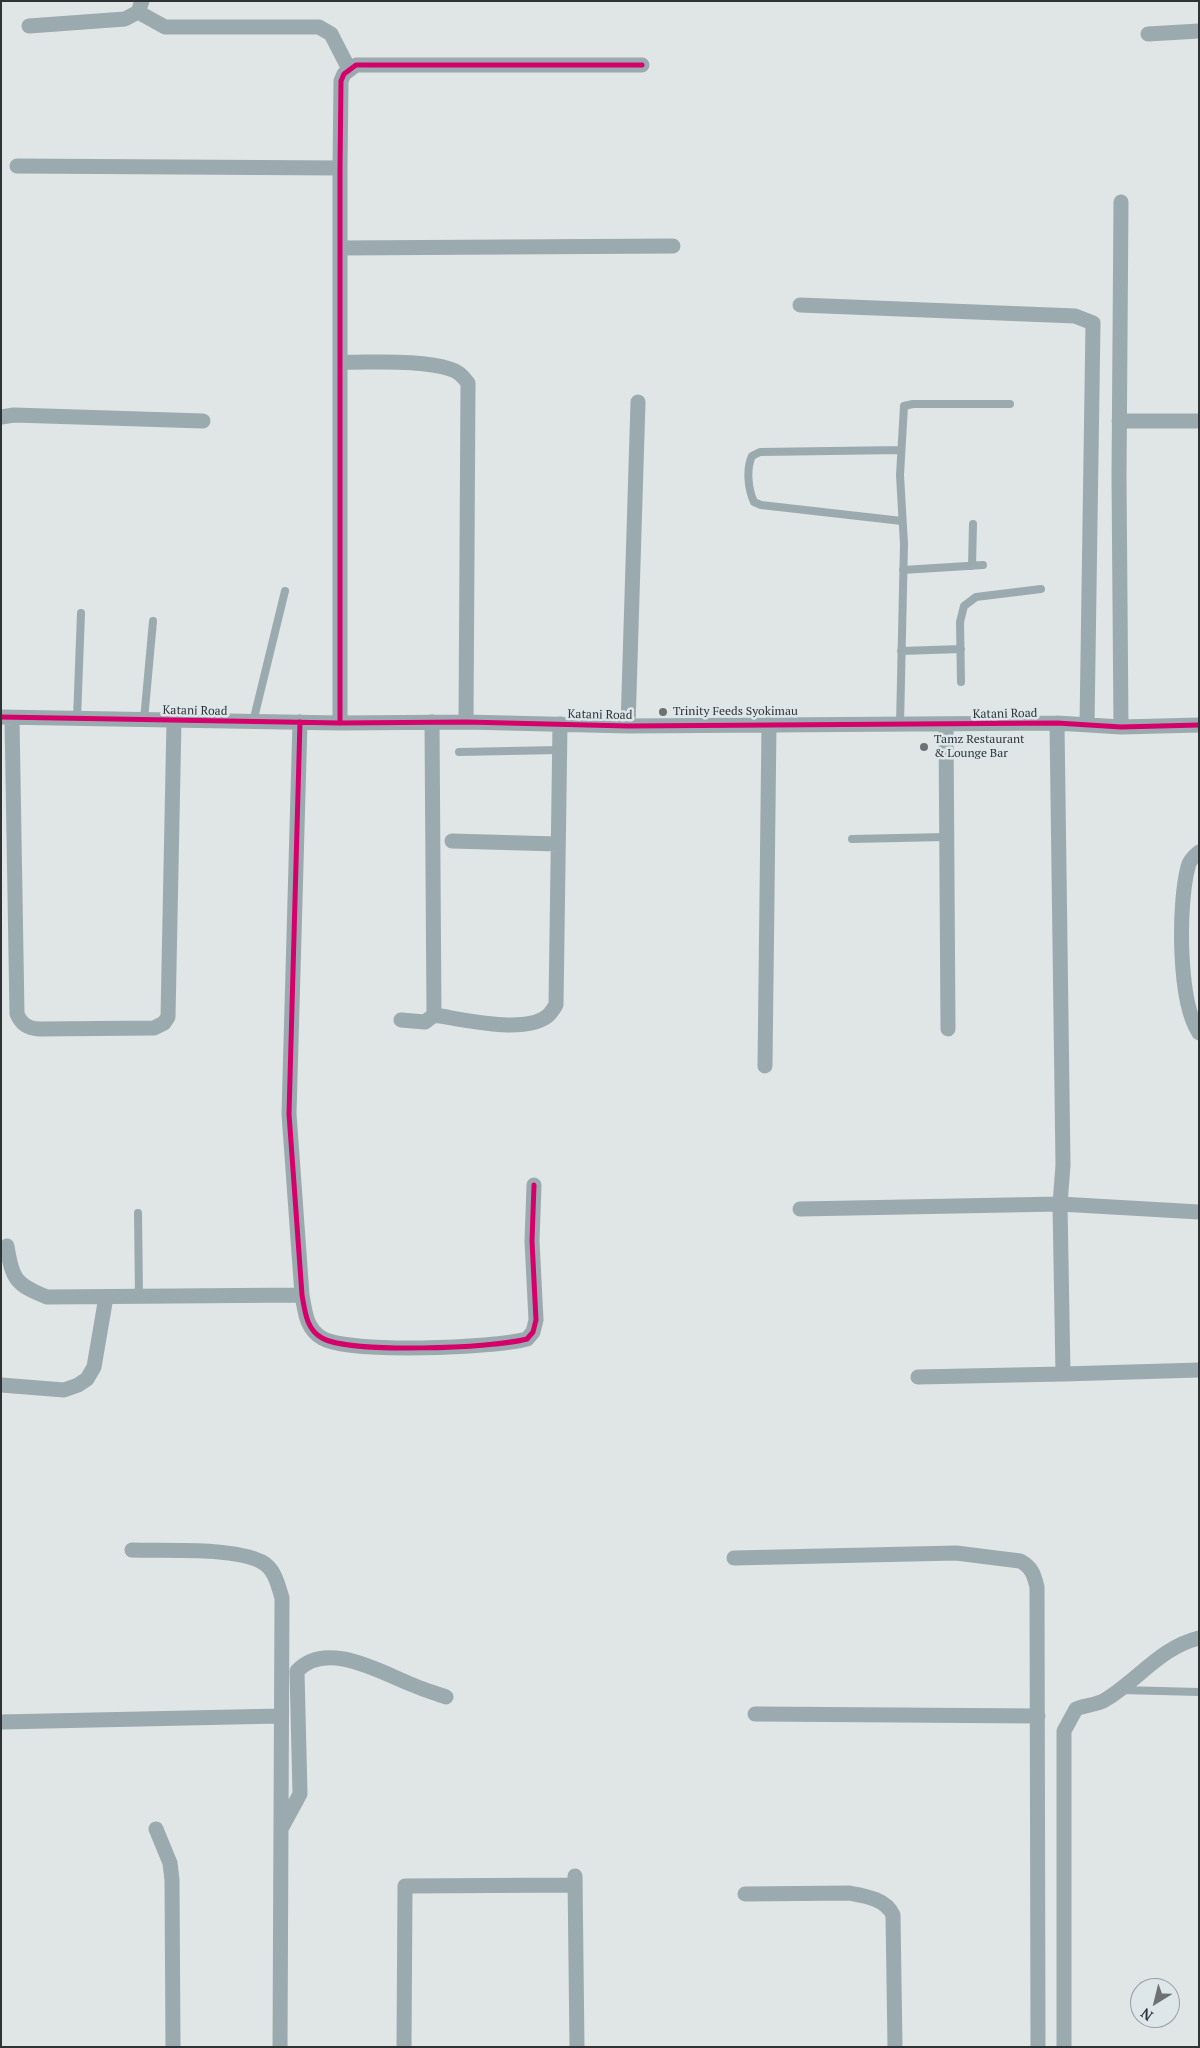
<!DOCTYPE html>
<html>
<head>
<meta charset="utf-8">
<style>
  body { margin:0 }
  #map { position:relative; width:1200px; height:2048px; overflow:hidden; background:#e0e5e6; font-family:"PT Serif",serif }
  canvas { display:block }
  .frame { position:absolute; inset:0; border:2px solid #303334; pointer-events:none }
  .north { position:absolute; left:1130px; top:1978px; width:50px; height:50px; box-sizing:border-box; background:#dde7e9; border:1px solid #989fa1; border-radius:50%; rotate:216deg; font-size:14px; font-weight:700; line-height:20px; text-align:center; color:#303334 }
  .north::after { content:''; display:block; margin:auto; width:18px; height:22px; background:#6e7172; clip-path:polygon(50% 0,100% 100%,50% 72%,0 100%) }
</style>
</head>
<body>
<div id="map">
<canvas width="1200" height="2048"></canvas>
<div class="frame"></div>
<div class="north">N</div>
</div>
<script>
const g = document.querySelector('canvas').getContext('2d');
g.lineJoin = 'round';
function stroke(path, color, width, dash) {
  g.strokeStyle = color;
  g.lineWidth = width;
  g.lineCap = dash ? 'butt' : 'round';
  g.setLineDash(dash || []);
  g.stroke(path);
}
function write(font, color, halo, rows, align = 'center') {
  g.font = font + ' "PT Serif",serif';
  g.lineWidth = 5;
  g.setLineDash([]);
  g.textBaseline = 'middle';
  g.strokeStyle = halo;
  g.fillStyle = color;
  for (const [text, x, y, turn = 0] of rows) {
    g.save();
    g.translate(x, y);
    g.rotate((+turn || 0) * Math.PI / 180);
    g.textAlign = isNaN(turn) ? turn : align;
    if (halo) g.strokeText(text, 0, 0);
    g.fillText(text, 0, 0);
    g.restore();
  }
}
stroke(new Path2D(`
  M901,450l-141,2 -8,4c-6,13 -4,33 2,46l7,3 141,16
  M972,566l1,-42
  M903,570l80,-5
  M901,651l60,-2
  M961,682l-1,-60 4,-16 12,-9 65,-8
  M77,719l4,-106
  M144,720l9,-99
  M253,722l32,-131
  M900,725l4,-181 -4,-69 4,-69 9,-2h97
  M459,752l100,-2
  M852,839l94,-2
  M138,1213l1,84
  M1121,1690l78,2`), '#9baaaf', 8);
stroke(new Path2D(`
  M138,12l27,15h154l12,7 18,35
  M29,26l96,-7 13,-7 4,-11
  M1148,34l51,-3
  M17,166l323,2
  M1121,202l-2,275 2,250
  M340,248l333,-2
  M800,305l275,11 18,7 -6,402
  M340,362c31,1 81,-3 110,7 8,2 13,7 18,14l-2,339
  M1,417l13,-2 189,6
  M1119,421h80
  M1,717l339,6 126,-1 162,4 429,-3 64,4 78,-2
  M12,718l5,296c5,11 11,14 22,15l115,-1 10,-5 4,-6 6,-297
  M300,722l-11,392 13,181c3,16 4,34 20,43 27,16 172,10 205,1l6,-7 3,-12 -4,-79 2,-56
  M340,723v-555l1,-87 3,-7 12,-9h286
  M1057,723l6,442 -3,39 3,170 136,-4
  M946,725l2,304
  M628,726l10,-324
  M452,841l105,3
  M1199,852c-5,4 -10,9 -11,15 -10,38 -10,134 11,166
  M434,1015c28,4 89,19 112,2 4,-2 7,-8 10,-12l4,-281
  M401,1020l24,2 9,-7 -2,-293
  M765,1066l4,-342
  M800,1209l260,-5 139,8
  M7,1246c5,33 9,39 40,51l255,-2
  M918,1377l145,-3
  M1,1385l63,5 14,-5 9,-6 7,-12 12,-70
  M132,1550c34,1 101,-3 130,12 13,7 16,23 20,36l-2,449
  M734,1558l222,-5 64,8c12,6 14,14 17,26l1,460
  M755,1714l283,2
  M1,1722l279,-6
  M156,1829l14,34 2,17 1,167
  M281,1829l19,-35 -3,-123c29,-32 85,2 116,14 11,5 22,8 33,12
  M575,1876l2,171
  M745,1894l104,-1c17,3 37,6 44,22l2,132
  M404,2047l1,-161 170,-1
  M1064,2047v-316l12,-22c9,-4 21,-4 29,-9 33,-20 56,-53 94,-62`), '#9baaaf', 15);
stroke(new Path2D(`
  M1,717l339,6 126,-1 162,4 429,-3 64,4 78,-2
  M300,722l-11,392 13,181c3,16 4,34 20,43 27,16 172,10 205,1l6,-7 3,-12 -4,-79 2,-56
  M340,723v-555l1,-87 3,-7 12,-9h286`), '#d6006c', 5);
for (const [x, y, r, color] of [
  [663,712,5,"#6e7172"],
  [924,747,5,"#6e7172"]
]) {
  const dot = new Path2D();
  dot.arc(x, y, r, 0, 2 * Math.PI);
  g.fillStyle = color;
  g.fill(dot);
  stroke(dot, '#dde7e9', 2);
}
write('12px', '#303334', '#dde7e9', [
  ["Katani Road",195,711,1],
  ["Katani Road",1005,714,-1],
  ["Katani Road",600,715,1]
]);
write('12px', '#303334', '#dde7e9', [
  ["Trinity Feeds Syokimau",673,712],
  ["Tamz Restaurant",934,740],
  ["& Lounge Bar",934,754]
], 'left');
</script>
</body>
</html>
